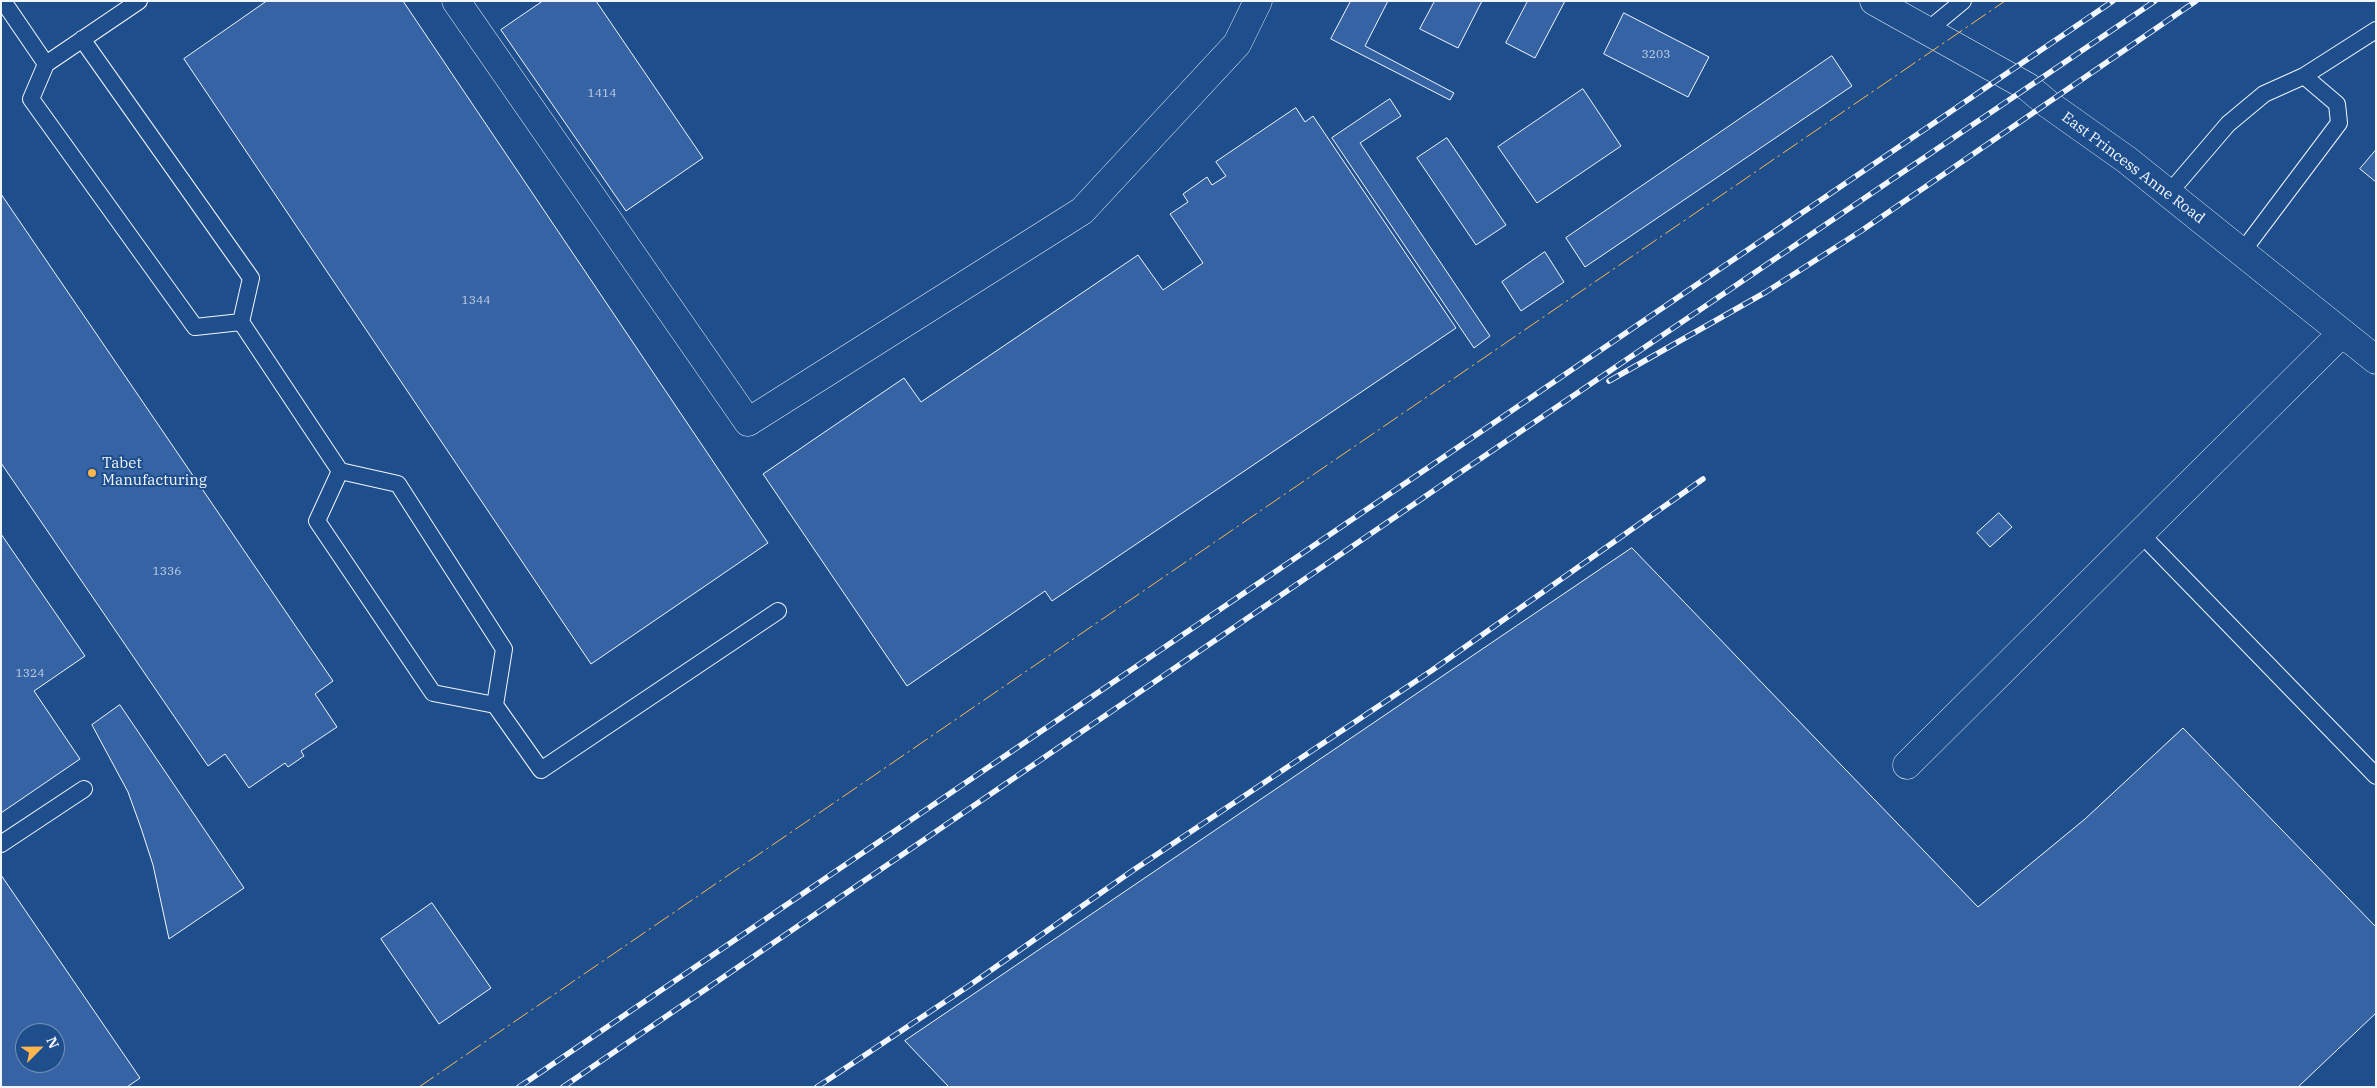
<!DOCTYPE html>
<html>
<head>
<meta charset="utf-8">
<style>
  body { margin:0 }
  #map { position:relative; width:2377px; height:1088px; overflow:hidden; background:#1f4e8c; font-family:"IBM Plex Serif",serif }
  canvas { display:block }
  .frame { position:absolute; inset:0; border:2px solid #f2f6ff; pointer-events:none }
  .north { position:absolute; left:15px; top:1023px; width:50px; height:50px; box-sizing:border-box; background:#1f4e8c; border:1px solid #7391ba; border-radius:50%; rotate:67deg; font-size:14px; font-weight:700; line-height:20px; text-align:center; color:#f2f6ff }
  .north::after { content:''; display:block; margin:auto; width:18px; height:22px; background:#ffb74d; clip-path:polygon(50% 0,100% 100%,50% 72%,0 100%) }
</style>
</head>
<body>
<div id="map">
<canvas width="2377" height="1088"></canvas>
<div class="frame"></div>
<div class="north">N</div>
</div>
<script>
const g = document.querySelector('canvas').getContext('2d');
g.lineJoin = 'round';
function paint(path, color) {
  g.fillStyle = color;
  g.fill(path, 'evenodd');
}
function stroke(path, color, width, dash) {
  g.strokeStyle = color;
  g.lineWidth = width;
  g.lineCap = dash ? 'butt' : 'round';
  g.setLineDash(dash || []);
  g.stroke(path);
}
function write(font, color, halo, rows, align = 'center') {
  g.font = font + ' "IBM Plex Serif",serif';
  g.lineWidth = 4;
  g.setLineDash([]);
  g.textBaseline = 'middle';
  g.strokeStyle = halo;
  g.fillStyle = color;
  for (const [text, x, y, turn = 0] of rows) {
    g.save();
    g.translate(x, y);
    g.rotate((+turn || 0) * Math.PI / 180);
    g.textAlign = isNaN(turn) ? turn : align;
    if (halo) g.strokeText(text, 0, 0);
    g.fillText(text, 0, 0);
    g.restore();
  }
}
const building = new Path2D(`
  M267,1h136l365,542 -177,121 -407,-605z
  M543,1h53l107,157 -77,53 -125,-181z
  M1351,1h37l-23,45 89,47 -4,7 -119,-61z
  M1435,1h47l-24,47 -38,-19z
  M1528,1h37l-30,57 -29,-15z
  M1624,13l85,44 -21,40 -84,-43z
  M1832,56l20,30 -267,181 -19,-29z
  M1583,89l38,57 -84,57 -39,-56z
  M1390,99l11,17 -41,27 130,193 -16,12 -142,-210z
  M1296,108l9,14 8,-6 143,212 -404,273 -7,-10 -138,95 -144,-212 141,-96 17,24 217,-147 25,35 40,-27 -33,-49 18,-12 -5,-8 24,-17 5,8 14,-9 -10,-14z
  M1447,138l59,87 -30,20 -59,-87z
  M2376,150v32l-16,-13z
  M1,194l332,487 -18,13 22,33 -36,24 3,5 -16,11 -3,-4 -36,25 -24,-34 -17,12 -207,-303z
  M1545,252l19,30 -43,29 -19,-29z
  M1999,513l13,14 -22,20 -13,-14z
  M1,534l84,122 -51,35 46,68 -79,54z
  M1632,548l346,359 107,-88 98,-91 193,199v86l-78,74h-1349l-44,-46z
  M120,705l124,183 -75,51 -16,-74 -12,-37 -13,-36 -36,-67z
  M1,875l139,203 -13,9h-126zM25,1033h30v30h-30z
  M432,903l59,85 -52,36 -58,-85z`);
paint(building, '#3563a3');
stroke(building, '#f2f6ff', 1);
const service = new Path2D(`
  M3,1l43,63 93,-63
  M1928,30l35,-29
  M46,64l-15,35 164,228 46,-5 10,-44 -169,-239
  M2169,193l59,-69 36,-30 40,-18 72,-46
  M2242,252l97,-129 -2,-19 -33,-28
  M241,322l99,149 -23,50 116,172 62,12 9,-56 -106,-165 -58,-13
  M2140,533l236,243
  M495,705l46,65 237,-159
  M1,844l83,-55`);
const minor = new Path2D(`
  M456,1l292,421 334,-211 155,-167 21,-43
  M1907,765l435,-432`);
const secondary = new Path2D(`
  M1874,1l154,86 20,17 79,56 249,200`);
stroke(service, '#f2f6ff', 18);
stroke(minor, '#f2f6ff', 29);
stroke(secondary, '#f2f6ff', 29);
stroke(service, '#1f4e8c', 16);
stroke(minor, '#1f4e8c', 28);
stroke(secondary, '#1f4e8c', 28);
const rail = new Path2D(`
  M1609,381l157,-89 95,-61 335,-230
  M519,1087l1594,-1086
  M563,1087l892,-611 700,-475
  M817,1087l153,-102 162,-114 299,-200 272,-192`);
stroke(rail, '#f2f6ff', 5.5);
stroke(rail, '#1f4e8c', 4, [11]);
stroke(new Path2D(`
  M419,1087l1586,-1086`), '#ffb74d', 1, [18, 4, 2.5, 4]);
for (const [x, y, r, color] of [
  [92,473,5,"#ffb74d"]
]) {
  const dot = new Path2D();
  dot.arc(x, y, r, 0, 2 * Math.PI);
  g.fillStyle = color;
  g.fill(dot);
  stroke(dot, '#1f4e8c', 2);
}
write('12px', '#c3d1e8', null, [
  ["3203",1656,55],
  ["1414",602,94],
  ["1344",476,301],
  ["1336",167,572],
  ["1324",30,674]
]);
write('15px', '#f2f6ff', '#1f4e8c', [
  ["East Princess Anne Road",2133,168,37]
]);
write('15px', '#f2f6ff', '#1f4e8c', [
  ["Tabet",102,464],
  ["Manufacturing",102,481]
], 'left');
</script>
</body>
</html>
